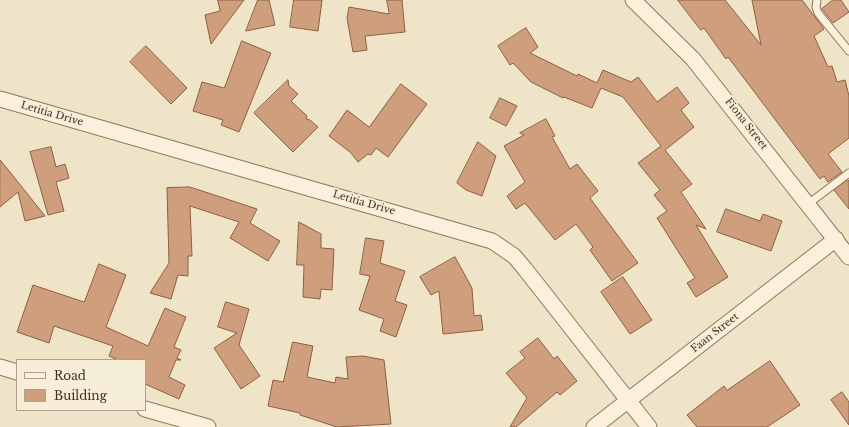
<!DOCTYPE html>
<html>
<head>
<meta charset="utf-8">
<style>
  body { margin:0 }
  #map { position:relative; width:849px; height:427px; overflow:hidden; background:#f0e4c8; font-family:"Libre Baskerville",serif }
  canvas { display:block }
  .legend { position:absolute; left:16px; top:359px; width:130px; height:52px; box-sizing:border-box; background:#f7eed8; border:1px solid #ada18e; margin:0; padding:5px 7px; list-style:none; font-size:12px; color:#3d2e20 }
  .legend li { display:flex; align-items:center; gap:8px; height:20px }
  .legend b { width:20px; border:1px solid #ada18e }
</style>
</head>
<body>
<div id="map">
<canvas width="849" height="427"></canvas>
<ul class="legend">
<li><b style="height:5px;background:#faf1dc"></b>Road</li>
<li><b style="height:11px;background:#cf9f7d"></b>Building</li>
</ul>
</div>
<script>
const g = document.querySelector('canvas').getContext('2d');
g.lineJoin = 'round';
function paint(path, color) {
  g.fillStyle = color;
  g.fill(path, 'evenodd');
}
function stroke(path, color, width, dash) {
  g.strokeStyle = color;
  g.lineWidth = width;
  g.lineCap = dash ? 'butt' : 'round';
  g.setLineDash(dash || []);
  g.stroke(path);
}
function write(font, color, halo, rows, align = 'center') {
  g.font = font + ' "Libre Baskerville",serif';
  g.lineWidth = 4;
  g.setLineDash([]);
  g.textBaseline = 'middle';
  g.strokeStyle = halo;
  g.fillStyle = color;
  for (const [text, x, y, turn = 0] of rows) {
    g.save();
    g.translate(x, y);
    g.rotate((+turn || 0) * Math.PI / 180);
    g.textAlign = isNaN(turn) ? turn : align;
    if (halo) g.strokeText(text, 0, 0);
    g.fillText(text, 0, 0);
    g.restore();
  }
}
const building = new Path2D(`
  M218,0h26l-33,44 -6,-29 15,-4z
  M258,0h11l6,25 -29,6z
  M294,0h28l-4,31 -28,-4z
  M387,0h15l3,32 -40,4 2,14 -14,2 -6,-34 2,-11 40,7z
  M678,0h47l36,45 -9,-45h50l22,29 -10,7 14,31 4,-1 5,16 8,-2 4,16v42l-21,16 14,18 -14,10 -4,-6 -4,3 -92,-122 -2,2 -22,-31 -3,2z
  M833,0h8l8,12 -16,11 -11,-14z
  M526,28l12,19 -8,6 47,23 1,-2 19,9 6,-13 28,12 7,-5 19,25 20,-15 12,16 -8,7 13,17 -29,23 27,34 -11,8 25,37 -10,-4 32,52 -32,20 -9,-14 8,-5 -38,-60 10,-7 -13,-16 6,-5 -22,-27 23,-17 -38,-49 -22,-9 -9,20 -28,-11 -1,1 -32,-16 -18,-19 -3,2 -12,-19z
  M242,41l29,12 -32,79 -18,-7 2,-5 -30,-9 9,-29 22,6z
  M146,46l41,42 -16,16 -41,-42z
  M288,80l1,6 9,8 -7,7 16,15 -1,3 4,1 8,7 -25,25 -39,-39z
  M401,84l26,20 -39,53 -12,-9 -5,7 -3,-1 -10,8 -8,-10 -21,-16 18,-26 22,17z
  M500,98l17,8 -11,20 -16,-8z
  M546,119l9,17 -3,1 18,32 7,-5 21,27 -8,7 48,65 -26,18 -22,-31 3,-3 -17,-23 -21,16 -30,-37 -9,6 -9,-13 18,-14 -21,-36 20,-11 -4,-2z
  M478,142l18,14 -14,40 -16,-6 -9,-7z
  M51,147l5,20 9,-3 4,14 -13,4 8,29 -16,4 -18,-63z
  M0,160l14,17 31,39 -20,5 -7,-29 -18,15z
  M848,180l1,1v28l-15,-19z
  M190,187l67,22 -7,14 30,18 -12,20 -38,-23 9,-16 -49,-16 2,50h-4v20l-10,-1 -7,24 -21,-6 19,-30 -2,-75z
  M726,209l34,12 3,-7 19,7 -11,30 -54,-19z
  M299,222l22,12v14l13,1 -2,41 -11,-1 -1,10 -17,-2 1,-32h-7z
  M366,238l18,3 -4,22 25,8 -10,30 12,4 -11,32 -16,-6 4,-12 -25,-9 11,-34 -10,-2z
  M455,257l17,31 2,28 7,-1 2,15 -40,4 -4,-43 -8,4 -11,-18z
  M99,264l27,11 -20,52 42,19 17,-38 21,9 -12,30 7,3 -4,8 4,2h-5l-7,17 16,8 -6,14 -34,-15v-24h-27l-9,-4 4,-10 -59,-20 -5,17 -32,-11 16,-47 51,17z
  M623,277l29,43 -22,14 -29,-42z
  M226,302l23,7 -10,36 21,31 -19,13 -27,-41 23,-15 -19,-6z
  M538,338l16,21 3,-3 20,25 -17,14 -3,-3 -41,35h-6l17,-29 -21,-25 19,-15 -5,-6z
  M293,342l20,4 -6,31 28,6 1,-6 12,2 -2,-22 17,-1 21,4 7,64 -54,3 -37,-12v-2l-32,-7 5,-26 10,2z
  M770,361l30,44 -33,22h-70l-10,-12 37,-29 3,4z
  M842,392l7,10v23l-18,-25z`);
paint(building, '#cf9f7d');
stroke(building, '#8d5f41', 1);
const service = new Path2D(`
  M817,0l-1,7 2,6 31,38
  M808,204l41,-31`);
const minor = new Path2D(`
  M633,0l60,59 156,198
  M0,99l492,142 22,15 11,13 124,158
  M0,367l17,5
  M145,409l63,18
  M594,427l242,-188`);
stroke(service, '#8d765c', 9);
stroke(minor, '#8d765c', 17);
stroke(service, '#faf1dc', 7);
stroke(minor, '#faf1dc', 15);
write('10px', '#3d2e20', '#f7eed8', [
  ["Letitia Drive",52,114,16],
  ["Fiona Street",746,124,52],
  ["Letitia Drive",364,203,16],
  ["Faan Street",715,333,-38]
]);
</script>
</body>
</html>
